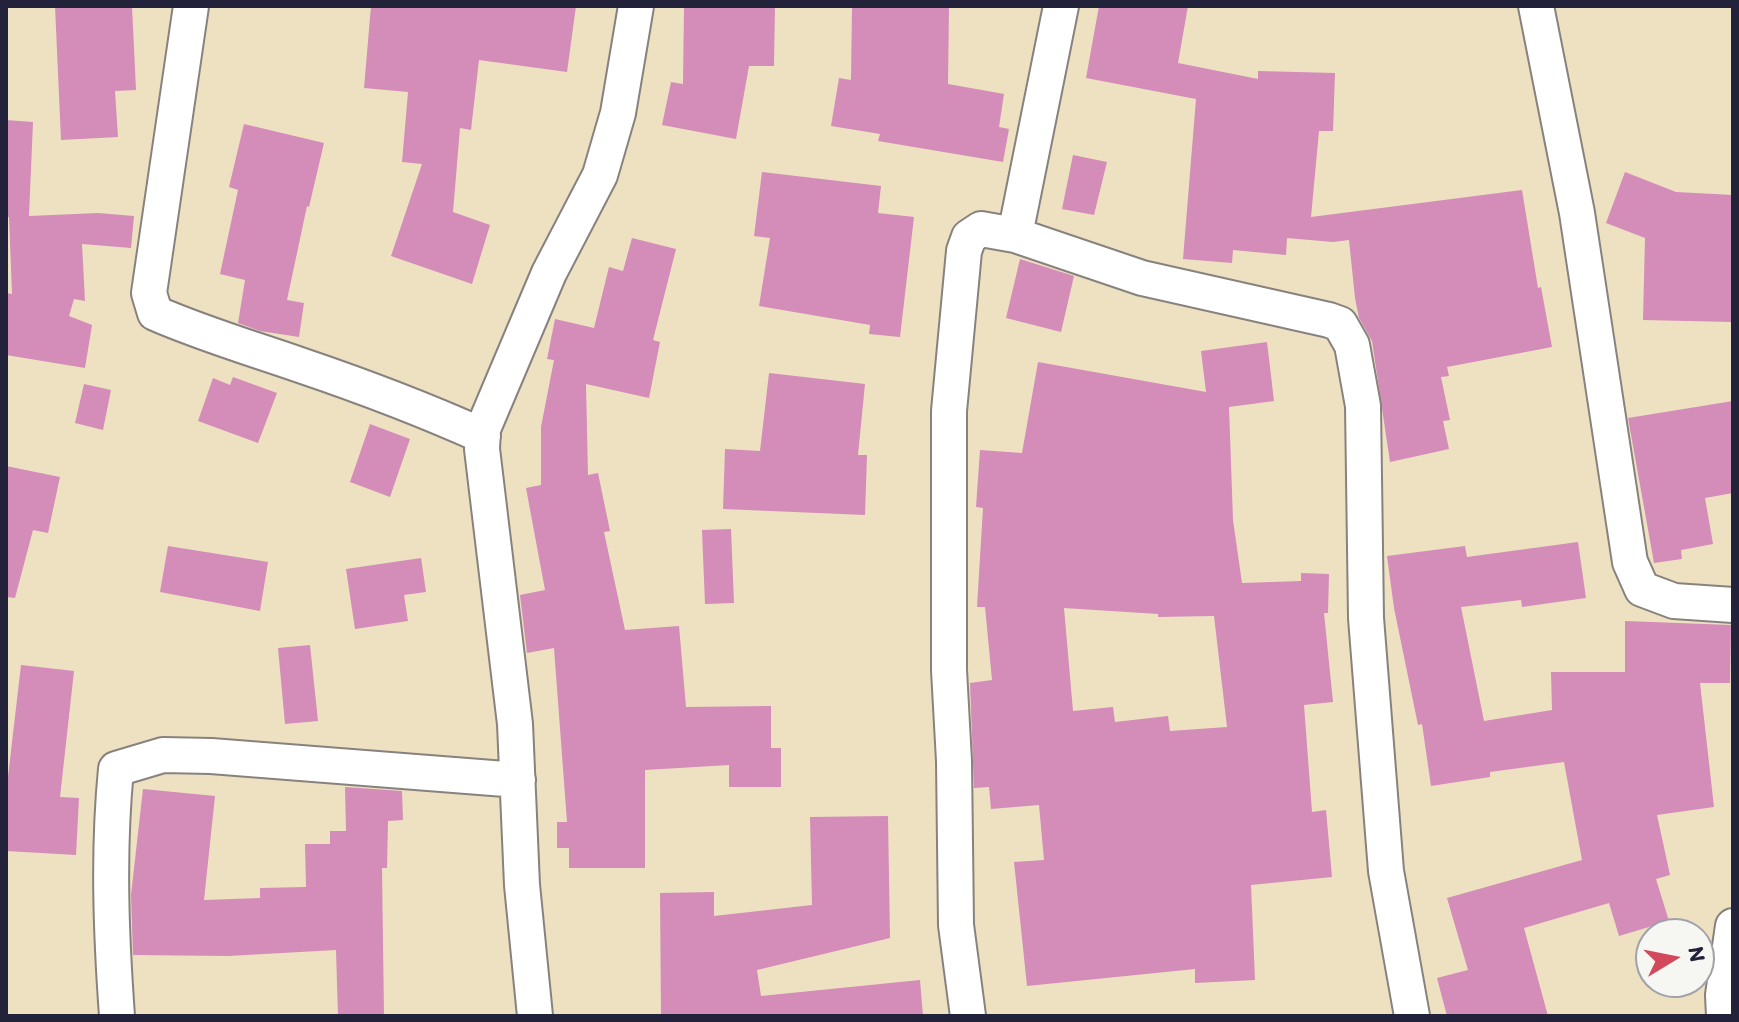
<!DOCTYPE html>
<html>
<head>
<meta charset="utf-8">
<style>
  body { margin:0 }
  #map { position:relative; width:1739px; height:1022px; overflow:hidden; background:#ede1c2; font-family:Itim,sans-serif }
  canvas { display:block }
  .frame { position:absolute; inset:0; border:8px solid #22223b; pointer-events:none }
  .north { position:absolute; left:1635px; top:918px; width:80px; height:80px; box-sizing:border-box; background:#f6f6f2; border:2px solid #a1a1a9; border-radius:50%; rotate:80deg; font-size:22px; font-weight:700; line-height:32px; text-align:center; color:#22223b }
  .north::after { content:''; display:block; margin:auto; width:28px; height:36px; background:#d1495b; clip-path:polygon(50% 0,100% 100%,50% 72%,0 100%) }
</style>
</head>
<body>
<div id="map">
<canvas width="1739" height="1022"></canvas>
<div class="frame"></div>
<div class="north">N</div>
</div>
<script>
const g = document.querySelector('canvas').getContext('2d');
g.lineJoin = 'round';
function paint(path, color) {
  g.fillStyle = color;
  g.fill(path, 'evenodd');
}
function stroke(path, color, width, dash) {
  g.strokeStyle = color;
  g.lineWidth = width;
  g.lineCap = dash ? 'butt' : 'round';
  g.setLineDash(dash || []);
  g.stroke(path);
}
paint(new Path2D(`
  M55,6h77l4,84 -21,1 3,46 -57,3z
  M371,6h205l-9,66 -88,-12 -8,70 -11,-2 -7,84 37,13 -18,59 -81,-28 31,-92 -20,-2 6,-70 -44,-4z
  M684,6h91l-1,60h-25l-13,73 -74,-14 9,-43 12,2z
  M852,6h97l-1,78 56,10 -5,33 10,2 -6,33 -125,-21 2,-7 -49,-8 8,-48 12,2z
  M1099,6h89l-10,57 80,16v-8l77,2 -2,58h-14l-8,86 211,-27 16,98 3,-1 11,60 -105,20 2,9 -8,1 9,43 -7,1 6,28 -59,13 -18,-121 -13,-23 -4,-20 -6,-58 -16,2 -46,-4 -1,17 -53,-5 -1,13 -49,-4 13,-160 -110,-21z
  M6,120l27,2 -4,94 69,-3 36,3 -3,32 -49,-4 3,57 -11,-2 -5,17 23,9 -7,43 -79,-13v-62l6,1 -3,-77h5h-8z
  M244,124l80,19 -15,64 -2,-1 -20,94 17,3 -5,34 -39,-6 -22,-8 7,-43 -25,-6 18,-84 -9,-3z
  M1073,155l34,7 -13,53 -32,-6z
  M762,172l119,14 -3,27 36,4 -14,120 -31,-3 1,-9 -111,-19 11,-68 -16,-2z
  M1625,172l51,20 57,3v127l-90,-2 2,-82 -39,-15z
  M632,238l44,11 -23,91 7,2 -11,56 -63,-14 2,91 10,-2 12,58 -6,1 21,98 54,-4 7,81 85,-1v42h10v39h-52v-22l-84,5v98h-76v-20h-12v-26h10l-13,-174 -27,5 -7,-58 25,-5 -19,-102 15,-3v-58l13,-67 -7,-1 8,-40 39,9 15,-61 14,4z
  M1020,259l54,17 -13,56 -55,-14z
  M1267,342l7,59 -45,6 4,113 9,63 59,-2v-8l28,1 -1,39h-4l9,89 -29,3 8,107 14,-2 6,67 -81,8 4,95 -60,3v-14l-168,17 -13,-124 30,-2 -5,-55 -48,4 -2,-22 -15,1 -4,-105 22,-3 -7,-73h-8l6,-99 -7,-1 4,-57 42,3 16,-91 168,30 -5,-41zM1064,608l94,6v3l56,-1 13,111 -57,4 -2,-15 -53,6 -2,-15 -40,4z
  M769,373l96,11 -7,71h9l-2,60 -142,-6 2,-60 35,2z
  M233,377l44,16 -19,50 -60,-22 15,-43 17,7z
  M84,384l27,6 -8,40 -28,-7z
  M1733,401v92l-28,5 8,46 -32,6 1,9 -28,4 -26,-145z
  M370,424l40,15 -20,58 -40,-15z
  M6,466l54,11 -12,56 -15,-3 -18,68 -9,-1z
  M731,529l3,74 -29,1 -3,-74z
  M1578,542l8,56 -64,9 -1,-7 -60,7 23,114 68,-11 -1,-38h74v-51l106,4 -1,58h-30l14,124 -57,8 13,60 -14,4 13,42 -50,15 -10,-33 -85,25 24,88h-101l-10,-38 31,-8 -21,-72 135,-38 -18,-98 -74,10v5l-59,9 -9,-62 -4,1 -24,-117 -7,-52 78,-10 2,11z
  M168,546l100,16 -8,49 -100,-19z
  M421,558l5,34 -22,3 4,26 -53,8 -9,-60z
  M310,645l8,76 -33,3 -7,-76z
  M21,665l53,6 -14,126 19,1 -3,57 -70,-4v-57z
  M345,787l57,4 1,29 -15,1 -1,47h-5l2,148h-46l-2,-66 -108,6 -95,-1 -2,-60 12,-106 72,7 -11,104 56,-2v-10l46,-1 -1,-43h25v-13h16z
  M888,816l2,122 -133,32 4,26 159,-16 3,36h-262l-1,-123 54,-1v24l98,-11 -2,-88z`), '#d48cb8');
const minor = new Path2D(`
  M191,6l-42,287 6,20c48,21 96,35 145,52 62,21 123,44 183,71
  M1536,6l41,207 53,349 12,27 32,12 59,4
  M1015,235l46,-229
  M117,1016c-6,-83 -9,-165 -1,-247l47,-14 48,1 307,24
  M535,1016l-13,-131 -7,-161 -33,-275 1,-20 66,-156 51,-98 18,-62 18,-107
  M968,1016l-12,-91 -2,-164 -5,-91v-259l15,-160 5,-14 12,-8 34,6 127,43 187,42 11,4 12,21 11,61 3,212 20,253 26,145
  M1724,1016l-1,-21 10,-69`);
stroke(minor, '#88827e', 38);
stroke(minor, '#fff', 34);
</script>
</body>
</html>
